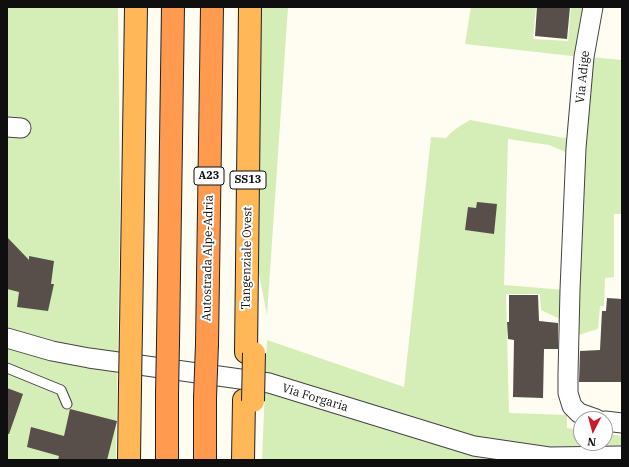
<!DOCTYPE html>
<html>
<head>
<meta charset="utf-8">
<style>
  body { margin:0 }
  #map { position:relative; width:629px; height:467px; overflow:hidden; background:#fffcf1; font-family:"IBM Plex Serif",serif }
  canvas { display:block }
  .frame { position:absolute; inset:0; border:8px solid #0f0f0f; pointer-events:none }
  .north { position:absolute; left:573px; top:411px; width:40px; height:40px; box-sizing:border-box; background:#fff; border:1px solid #9f9f9f; border-radius:50%; rotate:186deg; font-size:11px; font-weight:700; line-height:16px; text-align:center; color:#0f0f0f }
  .north::after { content:''; display:block; margin:auto; width:14px; height:18px; background:#cb1b28; clip-path:polygon(50% 0,100% 100%,50% 72%,0 100%) }
</style>
</head>
<body>
<div id="map">
<canvas width="629" height="467"></canvas>
<div class="frame"></div>
<div class="north">N</div>
</div>
<script>
const g = document.querySelector('canvas').getContext('2d');
g.lineJoin = 'round';
function paint(path, color) {
  g.fillStyle = color;
  g.fill(path, 'evenodd');
}
function stroke(path, color, width, dash) {
  g.strokeStyle = color;
  g.lineWidth = width;
  g.lineCap = dash ? 'butt' : 'round';
  g.setLineDash(dash || []);
  g.stroke(path);
}
function write(font, color, halo, rows, align = 'center') {
  g.font = font + ' "IBM Plex Serif",serif';
  g.lineWidth = 4;
  g.setLineDash([]);
  g.textBaseline = 'middle';
  g.strokeStyle = halo;
  g.fillStyle = color;
  for (const [text, x, y, turn = 0] of rows) {
    g.save();
    g.translate(x, y);
    g.rotate((+turn || 0) * Math.PI / 180);
    g.textAlign = isNaN(turn) ? turn : align;
    if (halo) g.strokeText(text, 0, 0);
    g.fillText(text, 0, 0);
    g.restore();
  }
}
paint(new Path2D(`
  M7,7h111l2,195 -4,258h-109z
  M261,7h27l-21,308 -9,-46z
  M471,7h65l-3,32 35,2 3,-34h17l-7,50 -116,-13z
  M589,57l33,3v154h-8v63l-9,1 -1,28h-4l-2,23 -23,7z
  M470,120l94,18 5,-1 1,17 -21,-9 -41,-6 -4,146 61,5 -1,31 -23,-11 -1,-16h-34l3,119 58,2v13l14,2v13h24v-10l17,3v12l-72,1 -73,-9 -212,-65 2,-35 137,47 27,-250 15,1c7,-8 15,-13 24,-18z
  M265,389l250,71h-253z`), '#d5edb6');
paint(new Path2D(`
  M537,7h33l-3,32 -32,-3z
  M477,202l20,2 -3,30 -29,-4 3,-23 8,1z
  M7,237l22,23v-4l25,5 -3,23h3l-6,27 -31,-4 2,-15 -12,-3z
  M509,295h29l1,26 19,2v26h-14l-1,49 -30,-1 1,-57 -6,-1 -1,-17h2z
  M607,298l15,1v83h-43l1,-31 20,-1 2,-39h4z
  M7,388l16,6 -14,40h-2z
  M70,409l47,12 -10,39h-49l1,-4 -32,-9 4,-20 33,9z`), '#594f4a');
const service = new Path2D(`
  M7,368l54,22 6,14`);
const minor = new Path2D(`
  M593,7l-9,50 -8,91 -6,142 -2,84v19l4,13 7,7 17,6
  M7,127l14,1
  M7,338l45,13 37,7 180,25 205,63 75,11 73,-1
  M605,421l17,2`);
const trunk = new Path2D(`
  M131,328l5,-321
  M246,352l4,-345
  M129,460l1,-74
  M243,460l1,-60`);
const motorway = new Path2D(`
  M168,343l5,-336
  M207,344l5,-337
  M167,460v-66
  M205,460v-62`);
stroke(service, '#424242', 11);
stroke(minor, '#424242', 21);
stroke(trunk, '#202020', 24);
stroke(motorway, '#202020', 24);
stroke(service, '#fff', 9);
stroke(minor, '#fff', 19);
stroke(trunk, '#ffb758', 22);
stroke(motorway, '#ff9a4f', 22);
const trunkBridge = new Path2D(`
  M130,386l1,-58
  M253,401l1,-48`);
const motorwayBridge = new Path2D(`
  M167,394l1,-51
  M205,398l2,-54`);
stroke(trunkBridge, '#202020', 24, []);
stroke(motorwayBridge, '#202020', 24, []);
stroke(trunkBridge, '#ffb758', 22);
stroke(motorwayBridge, '#ff9a4f', 22);
for (const [x, y, w] of [
  [209,176,30],
  [248,180,36]
]) {
  const box = new Path2D();
  box.roundRect(x - w / 2, y - 9, w, 18, 3);
  g.fillStyle = '#fff';
  g.fill(box);
  stroke(box, '#0f0f0f', 1);
}
write('bold 11px', '#0f0f0f', null, [
  ["A23",209,176],
  ["SS13",248,180]
]);
write('12px', '#0f0f0f', '#fff', [
  ["Via Adige",583,77,-84],
  ["Autostrada Alpe-Adria",208,258,-89],
  ["Tangenziale Ovest",247,258,-89],
  ["Via Forgaria",315,398,17]
]);
</script>
</body>
</html>
